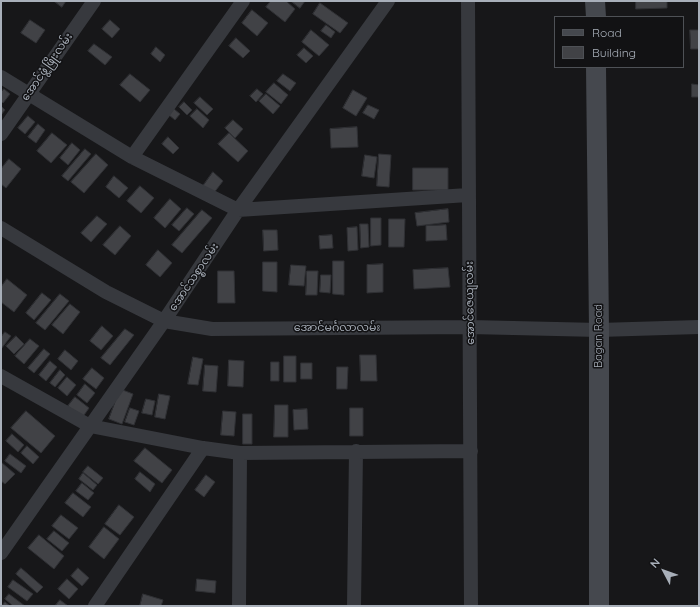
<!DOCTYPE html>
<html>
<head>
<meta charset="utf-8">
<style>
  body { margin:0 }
  #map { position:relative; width:700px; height:607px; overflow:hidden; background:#171719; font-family:Quicksand,sans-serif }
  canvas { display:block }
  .frame { position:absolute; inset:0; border:2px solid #a8afb9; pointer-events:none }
  .legend { position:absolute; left:554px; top:16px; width:130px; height:52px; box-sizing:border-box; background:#121214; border:1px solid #4e5156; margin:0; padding:5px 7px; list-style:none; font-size:12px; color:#a8afb9 }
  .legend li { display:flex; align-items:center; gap:8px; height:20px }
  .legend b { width:20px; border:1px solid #4e5156 }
  .north { position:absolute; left:644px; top:551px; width:40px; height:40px; -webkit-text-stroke:3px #121214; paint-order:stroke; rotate:311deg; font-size:11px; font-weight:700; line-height:16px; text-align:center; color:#a8afb9 }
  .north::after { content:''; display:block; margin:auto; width:14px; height:18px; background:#a8afb9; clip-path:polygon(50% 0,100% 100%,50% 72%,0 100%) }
</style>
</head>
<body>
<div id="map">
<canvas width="700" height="607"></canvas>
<div class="frame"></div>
<ul class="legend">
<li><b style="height:5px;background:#45484e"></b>Road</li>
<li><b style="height:11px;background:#414246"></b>Building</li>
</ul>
<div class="north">N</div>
</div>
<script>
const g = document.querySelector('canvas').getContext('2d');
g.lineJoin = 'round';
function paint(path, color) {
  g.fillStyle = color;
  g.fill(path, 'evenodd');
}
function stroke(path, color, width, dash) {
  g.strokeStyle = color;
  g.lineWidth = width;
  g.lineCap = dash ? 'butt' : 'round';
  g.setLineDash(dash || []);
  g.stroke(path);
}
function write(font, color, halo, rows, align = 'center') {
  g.font = font + ' Quicksand,"Noto Sans Myanmar",sans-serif';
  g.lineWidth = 3;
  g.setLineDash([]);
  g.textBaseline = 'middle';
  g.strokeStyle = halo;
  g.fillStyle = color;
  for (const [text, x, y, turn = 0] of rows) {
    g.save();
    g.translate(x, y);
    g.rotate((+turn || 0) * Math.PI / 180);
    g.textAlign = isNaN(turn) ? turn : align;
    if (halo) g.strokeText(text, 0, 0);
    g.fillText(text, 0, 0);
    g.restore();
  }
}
const building = new Path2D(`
  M54,1h12l-4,6z
  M271,1h15l9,8 -10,13 -19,-15z
  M291,1h14l-5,7z
  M636,1h31v7l-31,1z
  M320,3l28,20 -8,10 -27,-19z
  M252,10l16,13 -11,13 -15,-13z
  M30,20l15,10 -9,13 -15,-10z
  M110,20l10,9 -8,9 -10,-9z
  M326,25l9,7 -4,6 -10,-7z
  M311,30l18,15 -10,11 -17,-14z
  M690,30h9v19h-8z
  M236,38l14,13 -7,7 -14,-12z
  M94,44l18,13 -7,8 -17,-14z
  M156,47l9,8 -5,7 -9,-8z
  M304,48l9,8 -7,7 -9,-8z
  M130,74l20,16 -10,12 -20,-17z
  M283,74l13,9 -6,8 -13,-10z
  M274,83l14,12 -7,9 -15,-12z
  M692,84l7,1v12h-7z
  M4,89l6,5 -7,9 -2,-2v-9z
  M257,89l6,5 -7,8 -6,-6z
  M353,90l14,8 -11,18 -13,-8z
  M266,94l14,12 -7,8 -14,-13z
  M200,97l13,12 -6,6 -13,-12z
  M184,102l8,8 -5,5 -8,-8z
  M368,105l11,5 -5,9 -11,-6z
  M1,106l4,4 -4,5z
  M174,109l6,5 -5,6 -6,-5z
  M197,109l12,11 -6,8 -13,-12z
  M28,116l7,6 -10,12 -7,-6z
  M233,120l10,9 -8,9 -10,-10z
  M38,124l7,6 -9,13 -8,-6z
  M357,127l1,20 -27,1 -1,-19z
  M52,133l15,12 -16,18 -14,-12z
  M229,133l19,18 -10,11 -20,-18z
  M168,137l11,11 -6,6 -11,-10z
  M72,143l8,7 -12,15 -8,-7z
  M85,149l6,5 -23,27 -6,-5z
  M96,154l12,11 -24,28 -13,-11z
  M379,154l12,1 -2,32 -12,-1z
  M365,155l12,2 -3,21 -12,-2z
  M9,159l12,10 -15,19 -5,-4v-15z
  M413,168h35v22h-35z
  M213,172l10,9 -10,13 -10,-8z
  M114,176l14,12 -9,10 -13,-11z
  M140,186l14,12 -13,15 -14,-12z
  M170,199l11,10 -16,19 -11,-10z
  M187,208l7,6 -15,17 -7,-6z
  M448,209l1,13 -32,4 -2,-13z
  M202,210l10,8 -30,35 -10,-8z
  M97,216l10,8 -16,18 -10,-9z
  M371,218h10v27l-10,1z
  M389,219h16l-1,28h-15z
  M360,224h8l1,23 -8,1z
  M446,225l1,15 -21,1v-15z
  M120,226l11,10 -16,19 -12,-10z
  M357,227l1,23 -10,1 -1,-23z
  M263,230h14l1,20 -14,1z
  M332,235l1,13 -13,1 -1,-13z
  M158,250l14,13 -12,14 -14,-12z
  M333,261h11v34l-11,-1z
  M263,262h14v30l-14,-1z
  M383,264v28l-16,1v-28z
  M291,265l15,1 -2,20 -15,-1z
  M448,268l2,19 -36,2 -1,-19z
  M218,271h16l1,32h-17z
  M307,271h11l-1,24h-11z
  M321,275h10l-1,18 -10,-1z
  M7,279l20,16 -13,17 -13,-10v-15z
  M42,293l9,7 -17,20 -8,-7z
  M60,294l9,7 -24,29 -9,-7z
  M70,304l10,8 -17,22 -11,-9z
  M102,326l11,10 -12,14 -11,-9z
  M125,329l9,6 -24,30 -9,-7z
  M5,332l6,4 -10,13v-12z
  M16,336l8,8 -10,10 -8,-8z
  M30,339l9,7 -15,18 -9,-8z
  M44,349l6,5 -16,19 -6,-5z
  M65,350l13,11 -7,9 -13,-11z
  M360,355h16l1,26h-16z
  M284,356h12v26h-12z
  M193,357l10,2 -5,26 -10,-1z
  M229,360l15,1 -1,26 -15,-1z
  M50,361l7,6 -11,14 -7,-6z
  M271,362h8v19h-8z
  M301,363h11v16h-11z
  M205,365l13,1 -2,26 -13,-1z
  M337,367h11l-1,22h-10z
  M92,368l12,10 -8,11 -13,-10z
  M60,370l5,5 -10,12 -5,-4z
  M67,377l9,8 -9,11 -9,-8z
  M85,384l10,9 -8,10 -10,-8z
  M120,389l13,5 -11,30 -13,-5z
  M159,394l11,2 -5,23 -10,-2z
  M75,397l14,11 -7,10 -14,-12z
  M146,399l9,2 -3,14 -10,-2z
  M275,405h13v32h-14z
  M130,408l9,3 -5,14 -9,-3z
  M350,408h13v28h-13z
  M307,409l1,20 -14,1 -1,-20z
  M26,411l29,25 -14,17 -30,-25z
  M223,411l13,1 -2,24 -13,-1z
  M243,414h9v30h-9z
  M12,434l12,11 -6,7 -12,-11z
  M27,446l12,11 -6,7 -12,-11z
  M145,448l27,22 -10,13 -28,-22z
  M10,454l16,12 -5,7 -16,-12z
  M1,462l14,12 -10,10 -4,-3z
  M88,466l15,12 -5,6 -15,-12z
  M140,472l15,12 -5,8 -15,-13z
  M83,473l14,12 -4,5 -14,-11z
  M206,475l9,7 -11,15 -9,-7z
  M82,483l12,10 -6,7 -12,-9z
  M73,493l18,14 -8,10 -18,-14z
  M119,505l15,12 -14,18 -15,-11z
  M61,515l17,13 -9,11 -17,-13z
  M104,527l15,12 -15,20 -15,-12z
  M54,531l15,12 -7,8 -15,-12z
  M39,535l25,21 -10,13 -26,-21z
  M21,568l22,19 -6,6 -21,-19z
  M78,568l11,10 -7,8 -11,-10z
  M67,579l11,10 -9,10 -11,-10z
  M197,579l19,2 -1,12 -19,-2z
  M13,580l20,14 -6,7 -19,-14z
  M9,594l16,12h-12l-8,-7z
  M143,594l20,6 -2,6h-21z
  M60,600l8,6h-10l-2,-1z
  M5,602l5,4h-8z`);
paint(building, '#414246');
stroke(building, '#303135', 1);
stroke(new Path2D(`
  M468,1l3,605
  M1,77l131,80 106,53 230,-15
  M1,134l93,-133
  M132,157l111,-156
  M1,228l105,64 58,29 48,8 258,-2 129,3 100,-3
  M1,376l89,50 113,22 37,5 231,-2
  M1,553l163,-232 74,-111 150,-209
  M95,606l108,-158
  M239,606l1,-153
  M354,606l2,-155`), '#37393e', 14);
stroke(new Path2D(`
  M595,1l1,16
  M596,67l3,263v276`), '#45484e', 20);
write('11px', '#a8afb9', '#121214', [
  ["အောင်ဖွံ့ဖြိုးလမ်း",47,67,-55],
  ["အောင်သစ္စာလမ်း",194,277,-56],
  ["အောင်ဇေယျလမ်း",470,303,-91],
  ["အောင်မင်္ဂလာလမ်း",337,328],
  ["Bagan Road",599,336,-90]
]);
</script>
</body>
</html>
